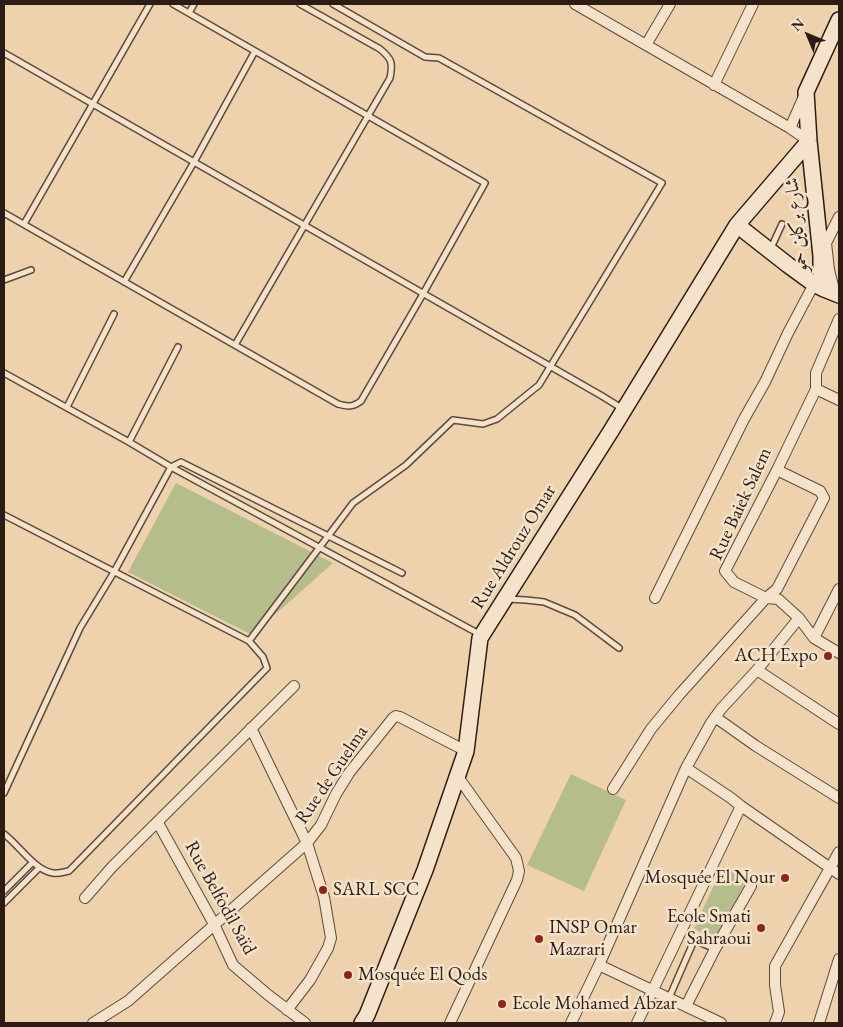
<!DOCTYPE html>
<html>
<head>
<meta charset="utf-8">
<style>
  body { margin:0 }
  #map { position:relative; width:843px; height:1027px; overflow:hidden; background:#eed2ad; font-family:"EB Garamond",serif }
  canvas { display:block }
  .frame { position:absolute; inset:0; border:5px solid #2d1c13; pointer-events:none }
  .north { position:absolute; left:783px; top:10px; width:50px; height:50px; -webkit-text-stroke:4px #f4e2ca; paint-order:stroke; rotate:315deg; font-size:14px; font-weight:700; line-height:20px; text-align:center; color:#2d1c13 }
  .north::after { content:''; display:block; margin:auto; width:18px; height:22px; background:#2d1c13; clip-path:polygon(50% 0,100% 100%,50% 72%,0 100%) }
</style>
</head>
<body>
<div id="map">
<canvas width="843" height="1027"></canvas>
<div class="frame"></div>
<div class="north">N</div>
</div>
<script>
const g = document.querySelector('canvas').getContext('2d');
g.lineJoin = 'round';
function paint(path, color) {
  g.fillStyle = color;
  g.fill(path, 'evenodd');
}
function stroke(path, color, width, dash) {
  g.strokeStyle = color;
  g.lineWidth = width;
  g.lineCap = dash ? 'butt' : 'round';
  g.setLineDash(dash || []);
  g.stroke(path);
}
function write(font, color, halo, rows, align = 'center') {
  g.font = font + ' "EB Garamond",Amiri,serif';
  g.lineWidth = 5;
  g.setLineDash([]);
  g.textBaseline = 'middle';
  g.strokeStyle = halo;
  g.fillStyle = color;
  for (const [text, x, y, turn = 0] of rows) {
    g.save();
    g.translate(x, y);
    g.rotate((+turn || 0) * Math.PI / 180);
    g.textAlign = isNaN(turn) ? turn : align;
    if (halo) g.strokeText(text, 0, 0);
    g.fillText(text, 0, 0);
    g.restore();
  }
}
paint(new Path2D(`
  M176,483l157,80 -81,72 -124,-63z
  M571,774l55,26 -42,91 -57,-26z
  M723,866l23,15 -30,61 -22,-14z`), '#b5bd8d');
const lane = new Path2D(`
  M189,13l5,-9
  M4,53l598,343 21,13
  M4,213l334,191c10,3 15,3 23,-3l62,-107 62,-111 -312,-179
  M24,224l126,-220
  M771,248l11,-24
  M4,280l27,-10
  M124,282l70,-120 61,-111
  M235,345l155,-267c3,-15 2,-19 -10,-29l-80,-45
  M4,373l125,69 42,25 310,168
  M67,407l47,-93
  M129,442l49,-95
  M4,515l245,126
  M507,599l19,1 18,2 31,13 44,33
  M4,793l76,-165 34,-56 57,-105 10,-5 221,111
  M4,834c16,12 30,36 49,39 5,1 11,-1 16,-2l198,-203 -4,-11 -14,-16 104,-138 53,-38 47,-45 30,4 14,-5 42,-34 123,-202 -223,-125 -14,-1 -92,-53
  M4,891l29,-29
  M4,903l35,-35
  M669,998l24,-55 4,-2 18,8`);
const street = new Path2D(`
  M575,4l215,124 19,13
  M646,45l24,-41
  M714,85l39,-81
  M790,128l15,-34
  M835,294l-6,-24 -3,-27 13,-26
  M816,389l23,11
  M777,470l43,21 4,7 -47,91 -11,9 12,1 21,19 15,20 25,15
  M655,598l89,-179 21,-37 23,-49 26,-49
  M814,638l25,-49
  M757,670l82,54
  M715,717l41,29 83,52
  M251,728l56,115 17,54 7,41 -3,10 -18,32 -23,30
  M686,768l45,30 10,8 98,68
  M613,789l38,-60 28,-34 87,-97 -32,-16 -9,-11 52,-101 39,-81v-16l23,-54
  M158,823l56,101 19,41 34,29 38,29
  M85,898l27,-31 182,-181
  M599,965l122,58
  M686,1006l29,-57 36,-63
  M93,1023l35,-22 179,-158 14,-18 15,-31 13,-21 44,-55 3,-2 4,1 66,34
  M450,1023l67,-143 2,-9 -3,-13 -58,-81
  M571,1023l28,-58 87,-197 25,-45 10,-14 36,-39 42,-52
  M637,1023l104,-217
  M775,1023l4,-11 -4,-27v-19l64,-114
  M819,1023l20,-64`);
const secondary = new Path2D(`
  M839,20l-33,72 3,49 12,115v15l3,18 15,6
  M737,225l51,40 26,19 10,5
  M362,1023l5,-8 58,-145 41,-119 14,-113 131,-207 126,-206 72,-84`);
stroke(lane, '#5d4a3a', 8);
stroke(street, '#5d4a3a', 12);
stroke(secondary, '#2d1c13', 18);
stroke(lane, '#f4e2ca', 5);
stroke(street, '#f4e2ca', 10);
stroke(secondary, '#f4e2ca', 15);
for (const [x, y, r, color] of [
  [828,656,5,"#8f2418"],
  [785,878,5,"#8f2418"],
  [323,890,5,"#8f2418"],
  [761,928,5,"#8f2418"],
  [539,939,5,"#8f2418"],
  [348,975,5,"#8f2418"],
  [502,1004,5,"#8f2418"]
]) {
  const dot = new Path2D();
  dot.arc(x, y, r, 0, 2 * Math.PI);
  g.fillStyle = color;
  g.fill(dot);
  stroke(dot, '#f4e2ca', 2);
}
write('19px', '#2d1c13', '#f4e2ca', [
  ["شارع بركاين حمو",797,225,-96],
  ["Rue Baiek Salem",741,504,-65],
  ["Rue Aldrouz Omar",514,547,-58],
  ["Rue de Guelma",332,775,-56],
  ["Rue Belfodil Saïd",220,898,61]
]);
write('19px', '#2d1c13', '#f4e2ca', [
  ["ACH Expo",818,656,"right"],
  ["Mosquée El Nour",775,878,"right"],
  ["SARL SCC",333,890],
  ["Ecole Smati",751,917,"right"],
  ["Sahraoui",751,939,"right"],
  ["INSP Omar",549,928],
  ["Mazrari",549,950],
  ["Mosquée El Qods",358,975],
  ["Ecole Mohamed Abzar",512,1004]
], 'left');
</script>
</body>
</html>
